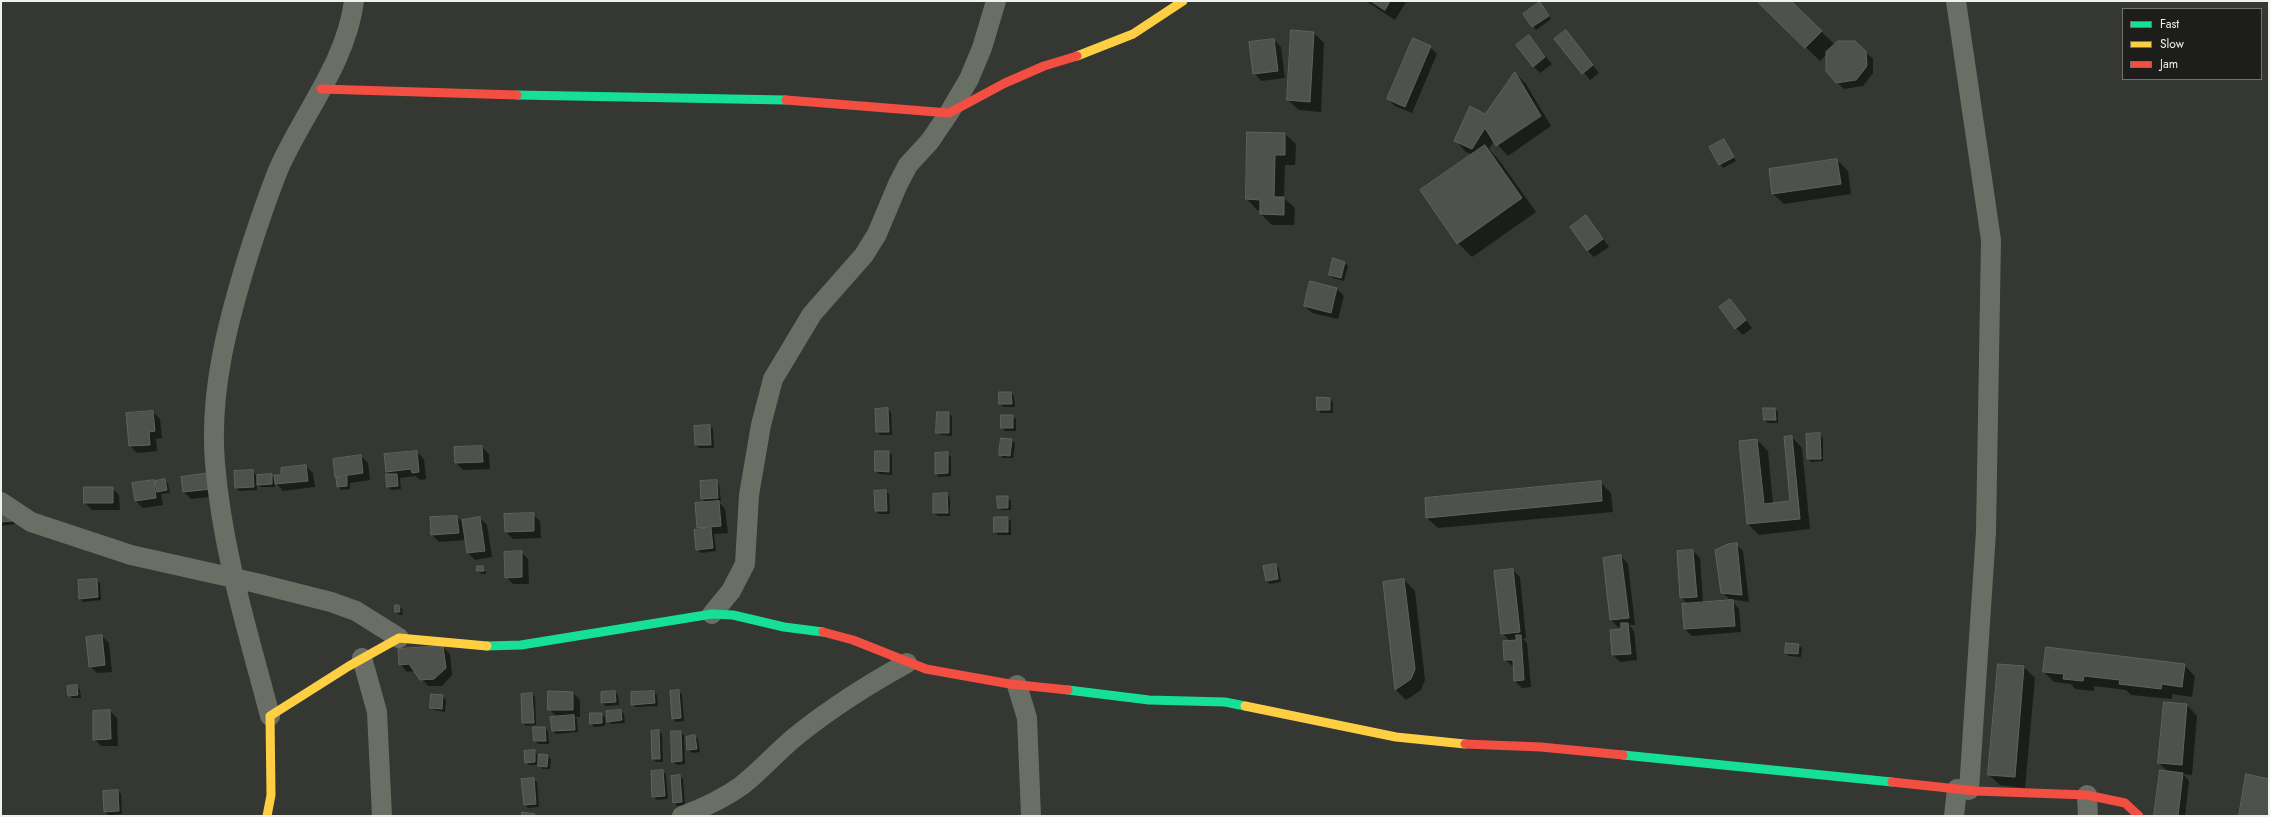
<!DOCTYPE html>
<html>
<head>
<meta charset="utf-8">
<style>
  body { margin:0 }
  #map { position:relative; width:2270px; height:817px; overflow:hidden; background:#343732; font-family:Jost,sans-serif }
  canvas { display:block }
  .frame { position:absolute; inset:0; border:2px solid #eef1ec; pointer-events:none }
  .legend { position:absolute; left:2122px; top:8px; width:140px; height:72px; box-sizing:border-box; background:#1d1e1b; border:1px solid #71726f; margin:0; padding:5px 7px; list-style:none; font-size:12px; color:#eef1ec }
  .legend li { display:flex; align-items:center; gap:8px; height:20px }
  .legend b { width:20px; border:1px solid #71726f }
</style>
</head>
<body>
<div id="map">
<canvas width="2270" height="817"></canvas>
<div class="frame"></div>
<ul class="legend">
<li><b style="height:5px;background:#16e098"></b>Fast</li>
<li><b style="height:5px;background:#ffcf43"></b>Slow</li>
<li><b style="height:5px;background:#f24e42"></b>Jam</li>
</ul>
</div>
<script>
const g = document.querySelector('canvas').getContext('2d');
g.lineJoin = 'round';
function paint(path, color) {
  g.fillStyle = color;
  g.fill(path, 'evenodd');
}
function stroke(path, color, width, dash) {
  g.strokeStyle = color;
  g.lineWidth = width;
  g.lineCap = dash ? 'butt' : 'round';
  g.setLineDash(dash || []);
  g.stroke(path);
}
paint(new Path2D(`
  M1366,1h39l1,1 -11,18z
  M1758,1h32l45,44 20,-3 18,17v14l-10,13 -19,3 -7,-7 -10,-28 -7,7z
  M1543,7l8,12 -15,11 -12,-16z
  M1565,31l34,42 -9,7 -34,-41z
  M1314,33l10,10 -3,69 -22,-2 -11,-10z
  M1529,37l23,27 -12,9 -7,-7z
  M1274,40l7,7 4,31 -24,3 -7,-8z
  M1430,47l7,7 -25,59 -17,-7 -7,-7z
  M1515,73l11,11 25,42 -43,30 -14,-15 -5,8 10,11 37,52 -64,45 -14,-14 15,-88 -7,-3 -10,-11 30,-26z
  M1285,134l11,10 -1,21h-10l-1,33 11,10 -1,17h-22l-11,-11v-4h-4l-10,-11z
  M1724,140l12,21 -13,7 -3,-4z
  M1837,160l11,11 3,23 -67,10 -11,-10z
  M1586,216l23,31 -15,10 -7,-7z
  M1345,263l3,3 -4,15 -11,-3 -3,-3z
  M1311,283l26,6 7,7 -6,23 -26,-6 -7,-7z
  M1730,300l22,28 -9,7 -7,-7z
  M1011,393l3,3 1,11h-11l-4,-3z
  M1318,398l12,1 3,3v11h-12l-3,-4z
  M888,409l3,4 1,22h-12l-3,-3 -1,-22z
  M1764,409h11l3,3v11h-10l-3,-3z
  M153,412l7,7 2,19 -6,1 1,12 -20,2 -7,-7 -3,-32z
  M948,413l4,3v20l-11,-1 -4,-3z
  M1012,416l4,3v12h-11l-3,-4z
  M710,426l3,3 1,19h-15l-3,-3 -1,-18z
  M1819,434l4,4v23l-12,1 -3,-3z
  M1792,437l10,11 8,81 -51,6 -11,-11 9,-84 11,11 5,53 19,-2z
  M1011,440l4,3 -2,15h-10l-3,-4z
  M482,447l7,7 1,15 -27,1 -7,-7 -1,-15z
  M417,452l7,7 2,20 -6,1 -4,-4 -16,2 1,11 -10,1 -3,-4 2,-11 -4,-3z
  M876,452h13l3,3v20l-13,-1 -3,-3z
  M947,453l4,4v19l-12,1 -3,-3z
  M361,456l7,7 2,17 -20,3v6l-9,1 -3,-4 -2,-9z
  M306,466l7,7 2,14 -32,4 -8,-9v5h-14l-5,-5 15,-7 5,5z
  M252,471l4,4 1,15 -18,1 -3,-3z
  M210,475l9,21 -28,3 -7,-7z
  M165,480l3,4 2,9 -9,1 2,11 -20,3 -7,-7 17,-20 4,4z
  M716,481l3,3 2,17h-3l7,8 3,24 -14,1 2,17 -15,2 -4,-4 4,-18 -3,-3 -2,-24 11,-1 -5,-4z
  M1600,482l11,11 2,19 -175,16 -11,-10z
  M85,488h27l7,7 1,15h-28l-7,-7z
  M885,491l4,3 1,20h-11l-3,-3z
  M947,494l3,4v18h-12l-4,-3v-18z
  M1007,497l4,4v9h-9l-3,-3z
  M533,514l7,7 1,17 -28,1 -7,-7z
  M1,515l13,2 1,7 -14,2z
  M457,517l4,4 19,-3 7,7 5,32 -17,3 -7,-7 -2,-13 -27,2 -7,-7z
  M1008,518l3,3v14h-13l-3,-3z
  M1736,544l7,7 6,51 -20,-3 -7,-7z
  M1693,551l7,7 3,45 29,-2 7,8 2,23 -49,4 -7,-7 3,-25 -7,-6z
  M521,552l7,7 1,25h-16l-7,-7z
  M1621,556l7,8 7,61h-6l5,6 3,29 -17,2 -7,-7 -2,-24 11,-1v-4l-4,1 -7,-7z
  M1276,565l3,4 2,13 -11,2 -3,-3z
  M482,567l3,2 -5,1v2l6,-1v3h-4l-4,-3z
  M1513,570l7,7 6,61 -3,1 4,4 4,44 -9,1 -7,-7 -1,-14 -9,-7 5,-19 -8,-8z
  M96,580l4,3 1,17 -18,2 -3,-4z
  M1404,580l11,11 10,89 -4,10 -15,10 -10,-10 -12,-107z
  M396,606h3l3,3 1,6h-4l-3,-3z
  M102,636l7,7 3,29 -15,1 -7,-7z
  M1799,645l3,3 -1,9 -12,-1 -3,-3z
  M443,647l7,7 2,21 -10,11h-14l-13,-15 -8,1 -7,-8z
  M1999,665l25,2 11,11 -10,110 -25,-3 -11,-10z
  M2184,665l11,11 -3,21 -20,-3v5l-41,-4 -5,-5 -32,-4v5l-19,-2 -4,-5 -17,-2 -10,-10z
  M77,686l3,4 1,8h-9l-3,-3z
  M679,691l3,4 2,26 -8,1 -3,-3z
  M615,692l3,3 1,10 -13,1 -4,-3v-10z
  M654,692l3,3 1,11 -22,1 -4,-3z
  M573,693l7,7v17h-5l2,2 1,13 -22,2 -3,-3 4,-14 -8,-8z
  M532,694l3,3 1,28 -10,1 -3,-3z
  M443,696l3,4 -1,12 -11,-2 -3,-3z
  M2187,705l10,11 -5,59 -9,-1 6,7 -4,35h-30l14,-43 -10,-10z
  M110,711l7,7 1,28h-17l-7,-7z
  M621,711l3,3 1,9 -14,1 -3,-3z
  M601,714l4,3v9l-11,1 -3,-3z
  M534,728h11l3,3 1,13h-11l-3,-3z
  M659,731l3,3 1,28h-7l-3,-3z
  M681,732l3,3 1,29 -8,1 -4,-4z
  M695,736l3,4 2,12 -8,1 -4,-4z
  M534,751l3,3 1,11 10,-9 3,3 -1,10h-7l-4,-4h-10l-3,-3z
  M663,771l3,4 2,24 -11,1 -4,-4z
  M680,776l3,3 2,26 -8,1 -3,-4z
  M533,779l4,3 2,25 -11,1 -3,-3 -3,-25z
  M118,791l3,3 1,20 -14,1 -3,-3z`), '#0007');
const building = new Path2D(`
  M1371,1h19l-5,9z
  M1757,1h34l31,30 -17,17z
  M1540,2l9,14 -17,11 -9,-13z
  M1291,30l23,2 -4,70 -23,-2z
  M1566,30l27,35 -11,9 -28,-35z
  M1529,35l16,22 -12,10 -17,-22z
  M1413,38l18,8 -26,61 -18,-8z
  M1274,39l4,32 -25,3 -4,-32z
  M1838,41h17l11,10 1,15 -11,14 -20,3 -10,-12v-19z
  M1515,72l26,44 -45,30 -11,-18 -13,21 -18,-8 16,-35 15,8z
  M1247,132l38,1v22h-10l-1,42h10v18l-24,-1v-14l-14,-1z
  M1724,139l10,18 -15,8 -10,-18z
  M1485,145l37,53 -65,46 -37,-54z
  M1837,159l4,25 -69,10 -3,-25z
  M1586,215l17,24 -16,12 -17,-24z
  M1333,258l12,4 -4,16 -12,-3z
  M1310,281l27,7 -6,25 -27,-7z
  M1730,299l16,21 -11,9 -16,-22z
  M999,392h12l1,12h-13z
  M1317,397l13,1v12h-13z
  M888,408l1,24h-13l-1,-23z
  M1763,408h12l1,12h-12z
  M153,411l2,20 -6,1 1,13 -21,1 -3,-33z
  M937,412h12v21h-13z
  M1001,415h12v13h-12z
  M710,425l1,20h-16l-1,-19z
  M1820,433l1,26h-14l-1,-25z
  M1792,436l8,83 -53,5 -8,-83 18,-2 7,65 26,-3 -6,-64z
  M1001,438l11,1 -2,17 -11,-1z
  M482,446l1,16 -28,1 -1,-16z
  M417,451l2,21 -7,1 -1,-4 -25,3 -2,-18z
  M875,451h14v21l-14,-1z
  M948,452v21l-13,1v-21z
  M361,455l2,18 -28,4 -2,-18z
  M306,465l2,16 -33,3 -1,-9h7v-7z
  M253,470l1,17 -19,1 -1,-17z
  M210,473l2,16 -29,3 -2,-15z
  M272,474v10l-15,1v-10z
  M386,474h11l1,12 -11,1z
  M347,477v9l-10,1 -1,-9z
  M165,479l2,11 -10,2 -2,-11z
  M154,480l2,18 -21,3 -3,-18z
  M717,480l1,18 -17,1 -1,-18z
  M1601,481l1,20 -176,17 -1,-20z
  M84,487h29v16h-29z
  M886,490l1,21h-12l-1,-20z
  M947,493l1,20h-15v-19z
  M997,496h11v12h-10z
  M719,501l2,25 -24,2 -2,-25z
  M11,513l1,8 -11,1v-8z
  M534,513v18l-29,1 -1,-18z
  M457,516l2,17 -28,2 -1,-18z
  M480,517l5,34 -18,2 -5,-33z
  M994,517h14v15h-14z
  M711,528l2,20 -17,2 -2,-20z
  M1737,543l5,52 -21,-2 -6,-43 13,-6z
  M1693,550l4,47 -17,1 -3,-47z
  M522,551v26l-17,1 -1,-26z
  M1621,555l8,63 -19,2 -7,-62z
  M1276,564l2,15 -12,2 -3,-15z
  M477,566h6l1,5h-7z
  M1513,569l7,63 -19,2 -7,-63z
  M97,579l1,18 -19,2 -1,-19z
  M1404,579l11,90 -4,10 -16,11 -12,-108z
  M1733,600l2,26 -51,3 -2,-25z
  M395,605h4l1,7h-5z
  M1621,623h7l3,31 -19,1 -2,-25 11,-1z
  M102,635l3,30 -16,2 -3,-30z
  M1516,635h5l3,45 -10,1 -1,-21h-9l-1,-19 13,-1z
  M1786,643l13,1 -1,10 -13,-1z
  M443,646l3,22 -12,11 -14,1 -11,-16 -10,1 -1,-16z
  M2046,647l139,17 -3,23 -20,-3 -1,5 -42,-5 1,-4 -36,-4 -1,5 -20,-2 1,-5 -21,-2z
  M1998,664l26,2 -9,111 -27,-2z
  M77,685l1,10 -10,1 -1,-10z
  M679,690l2,28 -9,1 -2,-28z
  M548,691l25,1v18h-25z
  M615,691l1,11 -15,1v-11z
  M654,691l1,12 -24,2v-13z
  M532,693l2,30h-12l-1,-29z
  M431,694l12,1 -1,14 -12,-1z
  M2164,702l23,2 -5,61 -24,-2z
  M110,710l1,29 -18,1v-29z
  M621,710l1,10 -15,2 -1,-11z
  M590,713h12v10l-12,1z
  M574,715l1,15 -23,1 -2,-14z
  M533,727h12l1,14h-12z
  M659,730l1,29h-8l-1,-28z
  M671,731h10l1,30 -10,1z
  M695,735l2,14 -10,1 -1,-13z
  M535,750v12l-10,1 -1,-12z
  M539,754l9,1 -1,12 -9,-1z
  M663,770l2,26 -13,1 -1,-26z
  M2160,770l23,3 -5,43h-24z
  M2246,774l23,5v37h-30z
  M680,775l2,27 -9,1 -2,-27z
  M534,778l2,26 -12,1 -3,-26z
  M118,790l1,21 -15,1 -1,-21z
  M522,812l13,2v2h-13z`);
paint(building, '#4f514d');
stroke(building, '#5f625e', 1);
stroke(new Path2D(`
  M1956,1l35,239 -5,292 -17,258
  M1,502l30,20 100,33 125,28 75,19 25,9 43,27
  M712,614l19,-23 14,-27 4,-69 12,-70 12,-46 39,-65 52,-59 13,-21 21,-50 10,-19 22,-24 19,-28 20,-34 13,-31 14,-47
  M362,658l15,54 5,104
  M1017,685l10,33 4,98
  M270,716c-22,-84 -48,-166 -55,-253 -6,-72 13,-142 34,-210 9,-28 19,-58 30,-85 25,-56 67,-105 75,-167
  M2087,795l1,21
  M682,816c21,-8 41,-17 59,-30 21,-16 38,-37 59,-53 34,-27 69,-49 107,-70
  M1954,816l3,-27`), '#6a6f66', 20);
stroke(new Path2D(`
  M517,95l269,5
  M487,646l34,-1 191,-31 21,1 51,12 39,5
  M1068,690l81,10 76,2 20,4
  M1623,755l269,27`), '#16e098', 9);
stroke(new Path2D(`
  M1077,56l56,-22 50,-33
  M1245,706l151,31 69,7
  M267,816l4,-21 -1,-79 79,-50 50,-28 88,8`), '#ffcf43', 9);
stroke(new Path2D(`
  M321,89l196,6
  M786,100l163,13 56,-30 39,-17 33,-10
  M823,632l30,8 73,29 84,15 58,6
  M1465,744l76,3 82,8
  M1892,782l84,9 111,4 38,8 14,13`), '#f24e42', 9);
</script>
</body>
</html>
